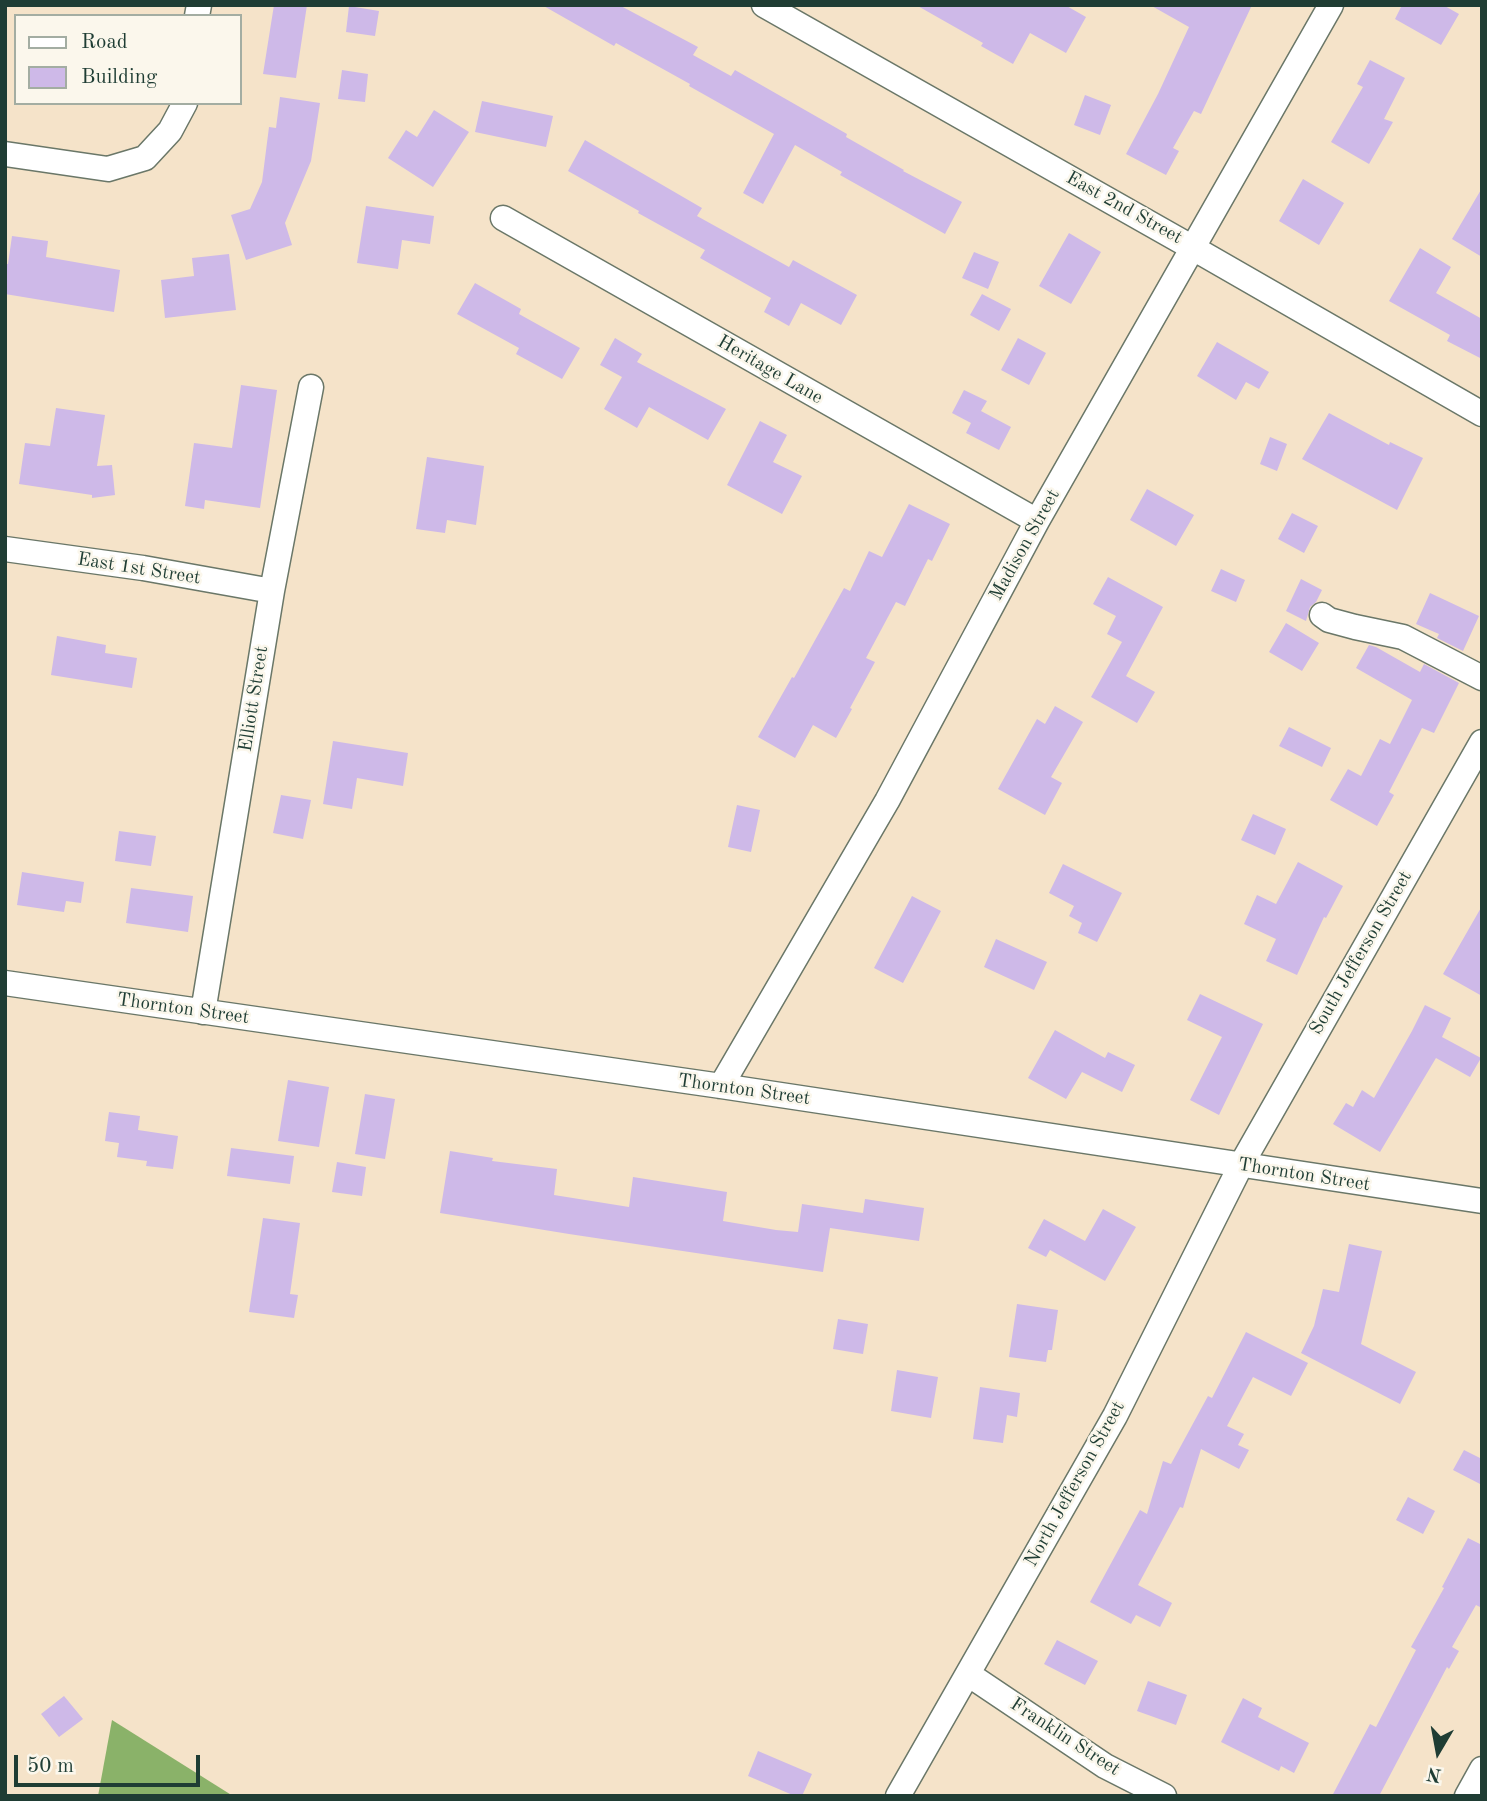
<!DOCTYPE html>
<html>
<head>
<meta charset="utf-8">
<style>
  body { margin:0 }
  #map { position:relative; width:1487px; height:1801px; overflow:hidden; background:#f5e3c9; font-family:"Old Standard TT",serif }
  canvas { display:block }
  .frame { position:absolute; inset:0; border:7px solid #1f3d34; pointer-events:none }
  .legend { position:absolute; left:14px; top:14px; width:228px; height:91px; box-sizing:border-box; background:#fbf7ec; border:2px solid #a3ada2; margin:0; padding:9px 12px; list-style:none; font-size:21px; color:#1f3d34 }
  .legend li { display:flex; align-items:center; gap:14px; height:35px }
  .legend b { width:35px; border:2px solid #a3ada2 }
  .north { position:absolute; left:1403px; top:1717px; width:70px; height:70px; -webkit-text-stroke:5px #fbf7ec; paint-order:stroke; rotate:190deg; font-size:19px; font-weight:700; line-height:28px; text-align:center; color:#1f3d34 }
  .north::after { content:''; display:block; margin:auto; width:24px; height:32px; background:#1f3d34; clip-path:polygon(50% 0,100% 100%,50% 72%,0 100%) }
  .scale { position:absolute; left:14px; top:1755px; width:186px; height:32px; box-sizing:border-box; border:4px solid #1f3d34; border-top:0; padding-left:9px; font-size:21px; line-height:24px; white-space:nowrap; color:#1f3d34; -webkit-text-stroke:5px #fbf7ec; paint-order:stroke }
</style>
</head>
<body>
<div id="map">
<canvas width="1487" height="1801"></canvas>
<div class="frame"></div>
<ul class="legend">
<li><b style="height:9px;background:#fff"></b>Road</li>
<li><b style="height:19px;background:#ceb9e8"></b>Building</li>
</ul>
<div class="north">N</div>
<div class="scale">50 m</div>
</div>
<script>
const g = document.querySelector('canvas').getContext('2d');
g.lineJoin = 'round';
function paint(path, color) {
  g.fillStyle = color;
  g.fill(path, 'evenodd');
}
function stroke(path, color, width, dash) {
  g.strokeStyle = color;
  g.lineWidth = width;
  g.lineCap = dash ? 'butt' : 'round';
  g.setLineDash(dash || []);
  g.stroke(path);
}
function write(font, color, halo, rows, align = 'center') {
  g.font = font + ' "Old Standard TT",serif';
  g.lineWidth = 5;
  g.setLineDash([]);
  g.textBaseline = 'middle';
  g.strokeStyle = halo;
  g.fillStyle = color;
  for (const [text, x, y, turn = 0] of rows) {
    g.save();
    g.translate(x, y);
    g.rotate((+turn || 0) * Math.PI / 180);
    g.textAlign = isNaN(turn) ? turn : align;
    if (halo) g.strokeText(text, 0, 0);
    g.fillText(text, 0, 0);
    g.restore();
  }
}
paint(new Path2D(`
  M112,1720l121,76h-135z`), '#8ab269');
paint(new Path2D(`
  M274,5h33l-11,73 -33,-4z
  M542,5h77l79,42 -5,8 38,21 4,-6 112,64 -1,3 58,33 -1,1 59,31 -17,32 -105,-59 2,-3 -47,-27 -32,59 -20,-11 31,-59 -85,-48 1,-2 -74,-41 -2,3z
  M916,5h149l21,12 -20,36 -36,-20 -17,31 -32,-18 2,-3z
  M1150,5h102l-51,109 -7,-3 -21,37 6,3 -13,24 -40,-21 32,-60 31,-67z
  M1402,5h41l16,9 -18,31 -46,-26z
  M349,6l30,5 -4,25 -29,-4z
  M1370,60l35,18 -21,41 9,3 -24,42 -38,-22 32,-55 -6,-3z
  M342,70l26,4 -3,28 -27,-3z
  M1085,95l26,10 -11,30 -26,-10z
  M280,97l40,6 -9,58 -26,62 7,22 -46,15 -15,-45 19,-6 12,-27 7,-55 7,1z
  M482,101l71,15 -7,31 -71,-15z
  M434,110l35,22 -36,55 -45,-29 18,-28 11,7z
  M585,140l117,68 -5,8 92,51 4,-7 64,35 -16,30 -40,-22 -12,23 -25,-14 7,-14 -71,-40 5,-8 -67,-37 1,-2 -71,-40z
  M1303,179l41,24 -25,42 -40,-24z
  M1482,188v69l-30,-18z
  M366,206l68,10 -4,28 -28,-4 -4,29 -41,-6z
  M1069,233l32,19 -30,52 -32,-18z
  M12,236l36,5 -2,16 74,13 -6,42 -109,-18v-30h3z
  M1420,248l31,19 -15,26 46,26v40l-35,-18 3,-6 -61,-34z
  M974,252l25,10 -11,27 -26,-11z
  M229,254l7,56 -71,8 -4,-38 33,-4 -2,-18z
  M475,283l46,26 -2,5 61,34 -18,31 -46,-25 3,-6 -62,-34z
  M982,294l29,15 -12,22 -29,-16z
  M615,338l27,16 -5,8 89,47 -18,31 -59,-33 -12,21 -33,-19 18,-32 -22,-12z
  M1018,338l28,15 -17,32 -28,-15z
  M1217,342l52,30 -10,17 -13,-7 -10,18 -39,-24z
  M241,385l36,5 -17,118 -55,-8 -1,9 -19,-3 9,-63 38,5z
  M964,390l23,11 -6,10 30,16 -12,23 -33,-17 5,-10 -19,-10z
  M56,408l49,7 -8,51 15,-1 3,30 -23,3v-3l-73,-11 6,-41 25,3z
  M1329,413l60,32 1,-3 33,16 -26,52 -95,-51z
  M760,421l27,14 -14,27 29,14 -20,38 -55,-29z
  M1270,437l17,7 -10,27 -17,-7z
  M427,457l57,9 -8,59 -29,-5 -2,13 -29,-4z
  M1147,489l47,26 -18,31 -46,-26z
  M909,504l41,20 -18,37 -4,-2 -23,47 -9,-4 -30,56 9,4 -25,46 2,1 -16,29 -23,-13 -18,33 -37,-21 34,-60 2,1 50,-90 6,3 19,-40 13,6z
  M1292,513l26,13 -14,27 -26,-14z
  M1221,569l24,11 -9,22 -25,-11z
  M1108,577l55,30 -37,69 29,16 -18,31 -46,-26 31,-55 -15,-8 9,-18 -23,-12z
  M1301,579l21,11 -6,12 -6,5 -4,14 -20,-10z
  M1430,593l49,23 -16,35 -26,-13 2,-4 -23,-10z
  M1286,623l33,20 -17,28 -33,-19z
  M57,636l49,9 -1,8 32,5 -5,30 -81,-13z
  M1369,645l7,2 44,25 4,-8 35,19 -25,50 -12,-5 -33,64 5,3 -17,31 -47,-26 18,-31 13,7 19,-37 10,5 22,-44 -56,-32z
  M1055,706l28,16 -32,55 11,6 -17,32 -47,-26 39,-70 8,5z
  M1289,727l42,21 -9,19 -43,-21z
  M333,741l75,12 -5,33 -46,-8 -5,31 -29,-5z
  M281,795l30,5 -8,39 -30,-6z
  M737,805l23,5 -9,42 -23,-5z
  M1253,814l33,15 -11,26 -34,-15z
  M119,831l37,5 -5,30 -36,-5z
  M1298,862l45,24 -17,32 -2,-1 -27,58 -31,-14 10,-22 -32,-15 13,-29 19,9z
  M1063,864l59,29 -25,49 -19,-9 4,-10 -13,-7 5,-10 -25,-13z
  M22,872l62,10 -3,21 -15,-2 -2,11 -47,-7z
  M131,888l62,8 -5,36 -62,-9z
  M912,896l29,15 -38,72 -29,-15z
  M1482,906v90l-39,-22z
  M996,939l51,23 -13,28 -50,-23z
  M1200,994l63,30 -44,91 -29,-15 32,-63 -35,-17z
  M1425,1005l26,13 -9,19 39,21 -11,19 -34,-19 -56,94 -47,-28 13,-21 7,4 9,-17 12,8 38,-67z
  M1055,1030l50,28 3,-6 27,13 -13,27 -40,-20 -16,27 -38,-21z
  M288,1080l41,7 -10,60 -41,-6z
  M365,1094l30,5 -10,60 -30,-5z
  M109,1112l31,4 -2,14 40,6 -5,33 -27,-3 1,-5 -30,-4 2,-14 -14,-2z
  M231,1148l63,8 -4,28 -63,-8z
  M450,1151l43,7 -1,3 65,8 -3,26 75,12 4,-30 94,15 -4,29 53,9 22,2 4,-28 61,9 2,-14 59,9 -5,33 -89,-13 -7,44 -254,-38 -129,-21z
  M337,1162l29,5 -4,29 -30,-4z
  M1103,1209l33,18 -31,54 -55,-31 -4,7 -18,-9 16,-29 41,22z
  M263,1218l37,5 -10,71 8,1 -4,23 -45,-6z
  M1349,1244l33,7 -21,93 55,28 -16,32 -99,-51 13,-27 9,-37 16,3z
  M1017,1304l41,6 -6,40h-4l-2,12 -37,-5z
  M838,1319l30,5 -5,30 -30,-5z
  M1246,1332l62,31 -17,33 -38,-19 -26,49 17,8 -6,11 11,5 -10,19 -38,-20 -18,59 -3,-1 -42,78 34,18 -12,24 -24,-12 -5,9 -41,-22 50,-92 7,4 16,-53 8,3 37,-68 4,2z
  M897,1370l41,7 -7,41 -40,-7z
  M980,1387l40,6 -3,24 -10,-2 -4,28 -30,-4z
  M1464,1450l18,9v26l-29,-15z
  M1408,1497l27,14 -12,23 -27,-14z
  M1468,1538l14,7v63l-6,-3 -24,42 7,4 -10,18 -2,-2 -68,129h-47l38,-72 6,3 40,-77 -5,-3 33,-59 -2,-1z
  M1057,1640l41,21 -13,24 -41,-21z
  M1148,1681l39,14 -11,30 -39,-14z
  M64,1696l19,23 -24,18 -18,-23z
  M1243,1698l19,10 -4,9 51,26 -15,30 -13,-7 -2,5 -58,-29z
  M758,1751l54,23 -10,22h-7l-47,-20z`), '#ceb9e8');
const minor = new Path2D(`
  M764,5l429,243 289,166
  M197,16l2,-11
  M5,154l103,15 37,-11 25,-27 15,-28
  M503,218l534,303
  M5,549l138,19 129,23
  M1322,615l7,5 26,7 48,10 79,41
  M5,983l716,103 761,115
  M203,1012l69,-421 39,-204
  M721,1086l166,-285 150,-280 294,-516
  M968,1674l137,92 59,30
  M898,1796l217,-380 126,-251 241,-423
  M1467,1796l15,-27`);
stroke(minor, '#6a7768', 27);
stroke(minor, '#fff', 24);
write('19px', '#1f3d34', '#fbf7ec', [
  ["East 2nd Street",1124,208,29],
  ["Heritage Lane",770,370,30],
  ["Madison Street",1025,545,-61],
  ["East 1st Street",139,569,9],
  ["Elliott Street",254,699,-81],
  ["South Jefferson Street",1361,953,-60],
  ["Thornton Street",183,1009,8],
  ["Thornton Street",744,1090,8],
  ["Thornton Street",1304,1175,9],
  ["North Jefferson Street",1075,1484,-61],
  ["Franklin Street",1065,1737,33]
]);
</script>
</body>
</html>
